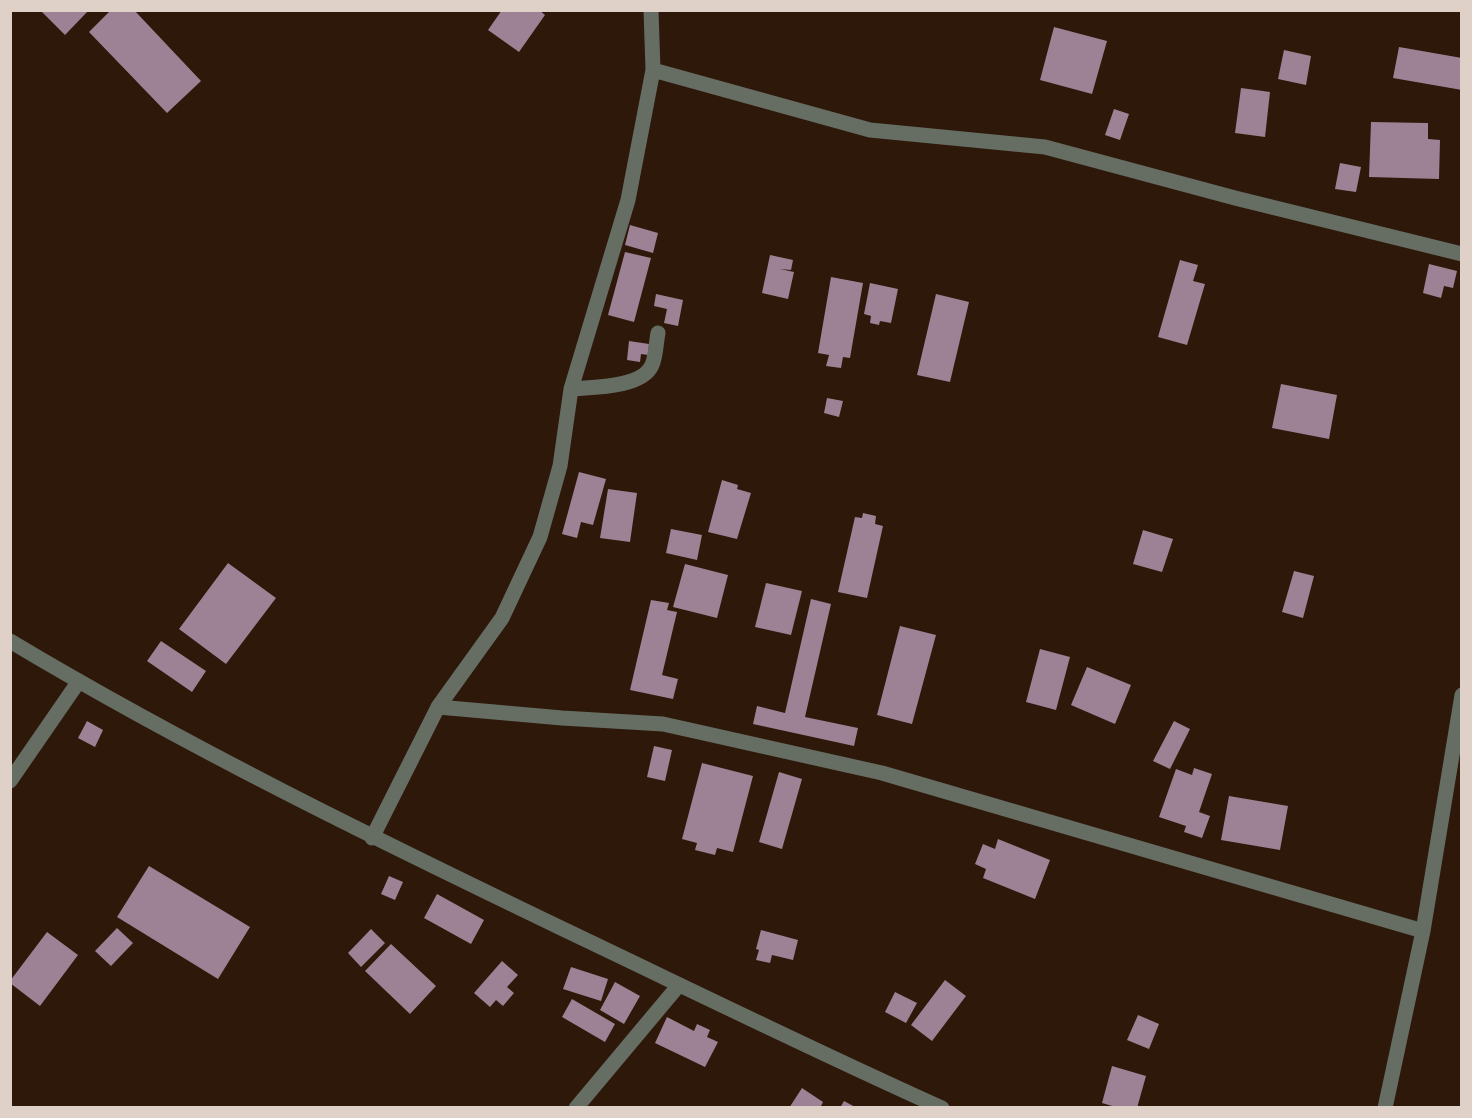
<!DOCTYPE html>
<html>
<head>
<meta charset="utf-8">
<style>
  body { margin:0 }
  #map { position:relative; width:1472px; height:1118px; overflow:hidden; background:#2e180a; font-family:"Space Grotesk",sans-serif }
  canvas { display:block }
  .frame { position:absolute; inset:0; border:12px solid #e0d1c8; pointer-events:none }
</style>
</head>
<body>
<div id="map">
<canvas width="1472" height="1118"></canvas>
<div class="frame"></div>
</div>
<script>
const g = document.querySelector('canvas').getContext('2d');
g.lineJoin = 'round';
function paint(path, color) {
  g.fillStyle = color;
  g.fill(path, 'evenodd');
}
function stroke(path, color, width, dash) {
  g.strokeStyle = color;
  g.lineWidth = width;
  g.lineCap = dash ? 'butt' : 'round';
  g.setLineDash(dash || []);
  g.stroke(path);
}
paint(new Path2D(`
  M40,10h49l-24,25z
  M111,10h23l67,71 -34,32 -78,-81z
  M502,10h37l6,5 -26,37 -31,-22z
  M1054,27l53,14 -15,53 -52,-14z
  M1399,47l63,11v32l-69,-12z
  M1284,50l27,6 -5,29 -28,-6z
  M1241,88l29,4 -5,45 -30,-4z
  M1114,109l15,5 -9,26 -15,-5z
  M1371,122l57,1v16l12,1 -1,39 -70,-2z
  M1340,163l21,4 -5,25 -21,-3z
  M630,225l28,8 -5,20 -28,-8z
  M625,252l26,6 -17,64 -26,-7z
  M770,255l23,5 -2,10 -11,-1 14,3 -6,27 -26,-6z
  M1180,260l18,5 -5,16 12,3 -18,61 -29,-8z
  M1429,264l28,7 -4,17 -9,-2 -3,12 -18,-5z
  M831,277l32,6 -13,75 -7,-1 -2,11 -15,-2 3,-11 -11,-2z
  M870,283l28,6 -7,34 -11,-2 -1,4 -9,-2 1,-7 -7,-2z
  M656,294l27,6 -5,26 -14,-3 3,-14 -13,-3z
  M936,294l33,8 -19,80 -33,-7z
  M629,341l20,3 -1,11 -7,-1 -1,8 -13,-2z
  M1281,384l56,11 -8,44 -57,-11z
  M827,398l16,3 -4,16 -15,-4z
  M579,472l27,7 -13,46 -12,-3 -4,16 -15,-4z
  M722,480l16,5 -1,4 14,4 -14,46 -29,-7z
  M608,489l29,4 -7,49 -30,-4z
  M863,513l13,3 -1,8 8,2 -16,72 -29,-6 17,-75 7,1z
  M671,529l31,6 -5,25 -31,-7z
  M1143,530l30,9 -11,33 -29,-8z
  M228,563l48,35 -50,66 -47,-35z
  M685,564l43,11 -11,43 -44,-11z
  M1294,571l20,5 -11,42 -21,-6z
  M766,583l36,8 -11,44 -36,-8z
  M811,599l20,5 -26,113 53,11 -4,18 -101,-22 4,-18 28,7z
  M651,600l18,3 -2,7 10,2 -15,63 16,4 -5,20 -43,-9z
  M900,626l36,9 -24,89 -35,-9z
  M161,641l45,30 -14,21 -45,-31z
  M1040,649l30,8 -14,53 -30,-8z
  M1087,667l44,18 -16,39 -44,-19z
  M87,721l16,9 -8,17 -17,-9z
  M1174,721l16,8 -20,40 -17,-8z
  M654,746l18,4 -7,31 -18,-4z
  M702,763l51,13 -20,76 -16,-4 -2,7 -20,-5 2,-7 -15,-4z
  M1194,768l18,6 -13,38 11,4 -8,22 -18,-6 2,-6 -27,-9 17,-48 16,6z
  M779,772l23,7 -20,70 -23,-7z
  M1229,796l59,10 -8,44 -59,-10z
  M998,839l52,21 -15,39 -52,-21 3,-9 -11,-5 8,-20 12,5z
  M149,866l101,61 -32,52 -101,-62z
  M389,876l14,6 -8,18 -14,-6z
  M437,894l47,26 -13,24 -47,-26z
  M117,928l16,15 -22,23 -16,-15z
  M371,929l14,14 -24,24 -13,-14z
  M761,930l37,10 -5,20 -21,-5 -2,8 -14,-3 3,-10 -3,-1z
  M47,932l31,23 -38,51 -30,-23v-2z
  M391,944l45,42 -26,28 -45,-43z
  M502,961l16,14 -11,12 7,6 -11,13 -7,-6 -6,7 -16,-14z
  M571,967l37,12 -7,22 -38,-12z
  M945,980l21,16 -34,45 -21,-16z
  M615,982l25,14 -16,28 -24,-14z
  M895,992l22,11 -11,20 -21,-11z
  M572,999l43,25 -10,18 -43,-25z
  M1138,1015l21,9 -10,25 -22,-9z
  M667,1017l27,14 3,-7 13,6 -3,7 11,5 -13,25 -50,-24z
  M1112,1066l34,10 -9,32h-18l-17,-5z
  M802,1088l21,14 -3,6h-31z
  M844,1101l13,7h-17z`), '#9d8295');
stroke(new Path2D(`
  M653,70l217,60 175,17 190,51 227,56
  M571,389c22,-2 71,-1 81,-24 4,-9 4,-22 6,-32
  M10,641c179,107 366,198 553,288 126,60 252,122 379,179
  M438,707l124,11 101,6 219,49 541,158
  M10,781l69,-100
  M372,838l66,-131 64,-89 38,-81 20,-71 11,-77 57,-189 25,-130 -2,-60
  M576,1108l103,-123
  M1385,1108l38,-177 39,-236`), '#666e64', 15);
</script>
</body>
</html>
